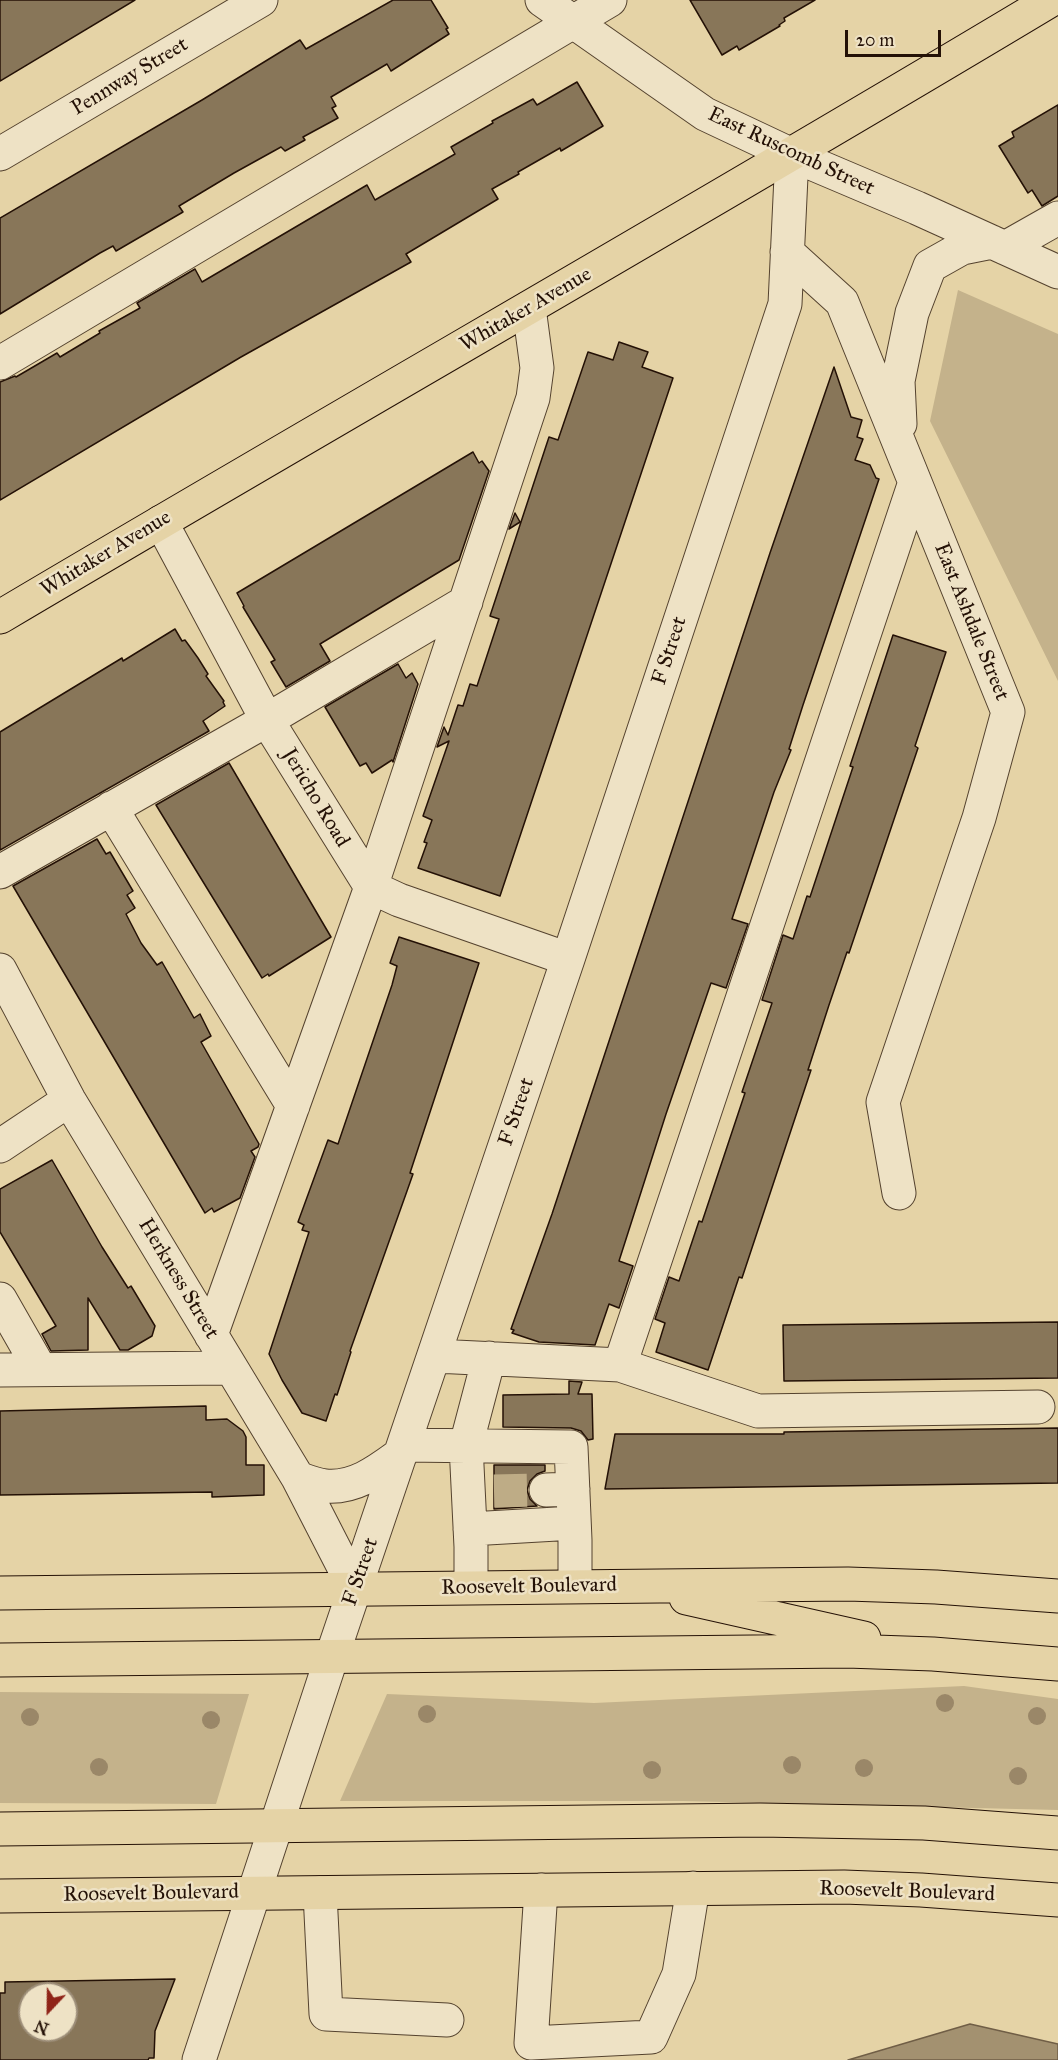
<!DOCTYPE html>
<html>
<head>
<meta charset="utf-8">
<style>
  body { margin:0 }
  #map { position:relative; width:1058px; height:2060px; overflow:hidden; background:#e5d3a6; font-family:"IM FELL Great Primer",serif }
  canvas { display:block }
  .north { position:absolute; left:18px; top:1982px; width:60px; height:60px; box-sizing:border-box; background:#eee2c5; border:2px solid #9d8e79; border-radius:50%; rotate:202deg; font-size:16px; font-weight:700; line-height:24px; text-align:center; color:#241106 }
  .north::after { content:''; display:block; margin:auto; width:21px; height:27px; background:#8f2418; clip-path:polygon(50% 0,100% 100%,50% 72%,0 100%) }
  .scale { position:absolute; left:845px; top:30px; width:96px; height:27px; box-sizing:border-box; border:3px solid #241106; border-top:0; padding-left:8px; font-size:18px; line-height:21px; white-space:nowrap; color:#241106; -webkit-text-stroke:4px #eee2c5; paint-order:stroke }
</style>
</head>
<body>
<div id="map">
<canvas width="1058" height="2060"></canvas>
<div class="north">N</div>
<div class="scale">20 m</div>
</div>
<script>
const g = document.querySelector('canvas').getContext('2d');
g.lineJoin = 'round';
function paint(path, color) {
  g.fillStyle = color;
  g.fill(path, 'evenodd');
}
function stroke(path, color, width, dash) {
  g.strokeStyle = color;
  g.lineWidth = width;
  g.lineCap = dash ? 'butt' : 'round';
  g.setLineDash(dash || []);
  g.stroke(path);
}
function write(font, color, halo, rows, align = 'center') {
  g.font = font + ' "IM FELL Great Primer",serif';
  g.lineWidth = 5;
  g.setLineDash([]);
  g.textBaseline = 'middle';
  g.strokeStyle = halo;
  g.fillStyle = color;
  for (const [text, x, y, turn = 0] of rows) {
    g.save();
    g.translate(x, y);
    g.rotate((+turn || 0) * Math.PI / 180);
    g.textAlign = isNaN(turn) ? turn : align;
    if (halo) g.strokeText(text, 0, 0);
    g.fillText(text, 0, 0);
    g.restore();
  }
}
paint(new Path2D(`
  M958,290l100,44v347l-128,-260z
  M964,1686l94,13v111l-375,-9h-343l47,-107 207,9z
  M0,1692l249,2 -33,110 -216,-1z`), '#c4b28b');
const water = new Path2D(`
  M970,2024l88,20v16h-210z`);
paint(water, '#a39170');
stroke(water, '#705e46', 1.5);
const building = new Path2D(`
  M0,0h135l-135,81z
  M393,0h38l17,28 -2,1 3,5 -58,37 -4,-7 -56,33 5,9 -4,2 6,10 -35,19 2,3 -20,11 -4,-4 -47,26 -55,33 4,6 -67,39 -3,-5 -13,7 -100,61v-96l202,-118 98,-60 6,9z
  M690,0h125l-31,18 1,3 -6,4 1,1 -41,24 -2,-4 -15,9z
  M577,82l26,44 -42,25 -1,-3 -42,24 1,2 -27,15 6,10 -92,55 5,8 -170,95 -241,143v-118l15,-6 1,1 41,-24 3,4 40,-24 -1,-2 41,-23 -3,-5 58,-34 7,13 165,-97 8,15 80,-46 -4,-7 42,-24 -1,-2 41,-22 4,6z
  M1058,105v91l-16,10 -10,-16 -4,3 -29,-47 15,-9 -2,-5z
  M619,342l29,10 -6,15 31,11 -173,518 -82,-28 9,-25 -3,-1 8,-22 -9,-4 26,-75 -12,6 7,-20 4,8 10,-30 5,1 7,-22 7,2 22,-67 -9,-3 59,-179 9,3 30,-88 25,8z
  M834,367l17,50 11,3 -5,17 6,2 -8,21 15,5 6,13 3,1 -76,226 -14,44 2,1 -17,42 -42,127 16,5 -22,64 -15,-5 -45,131 -47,147 14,5 -14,42 -10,-4 -14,41 -56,-3 -27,-9 2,-3 -3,-1 41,-115 218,-661z
  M473,452l6,11 3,-2 7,10 -30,89 -139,84 10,17 -44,26 -15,-25 4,-2 -32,-53 1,-1 -7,-13z
  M515,513l5,9 -11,7z
  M175,629l7,12 3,-1 13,18 10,16 -2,2 18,25 -1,1 2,4 -22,15 6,10 -209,119v-118l122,-74 1,3z
  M893,635l53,17 -31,94 3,2 -69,205 -2,-1 -18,53 -21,65h3l-69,208 -3,-1 -31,93 -52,-18 9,-29 -10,-4 14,-42 10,4 20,-60 3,1 43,-129 -3,-1 30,-89 -10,-3 21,-65 10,4 14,-43 3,1 43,-130 -3,-1z
  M398,664l8,14 6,-5 6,11 -25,78 -1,-2 -20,13 -6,-10 -6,3 -35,-59z
  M229,763l102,174 -62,39 -1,-2 -6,4 -106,-173z
  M97,839l9,15 4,-2 23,39 -6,4 8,13 -9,6 15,29 16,22 5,-3 32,56 6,-4 11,22 -10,6 58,102 -1,3 -7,4 4,6 -15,41 -26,14 -2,-4 -7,5 -192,-327z
  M399,937l80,26 -69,210 3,1 -6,17 -57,160 1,1 -14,43 -2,-1 -9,27 -24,-8 -20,-33 -13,-26 40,-122 -7,-2 2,-5 -6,-3 30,-82 10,4 54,-159 5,-19 -7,-3z
  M52,1160l50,87 26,41 3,-2 24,40 -3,10 -24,14h-8l-32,-52v52l-37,1 -9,-17 14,-8 -56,-94v-43z
  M1058,1322v56l-274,3 -1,-56z
  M569,1381l13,1 -4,12h14l1,45 -5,1 -7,-9 -10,-3 -68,-1v-32l66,-1z
  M206,1406v14l21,-1 16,12 3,6v28h18v30l-52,2v-5l-212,3v-84z
  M1058,1428v55l-453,6 10,-55h169v-2z
  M494,1465h51v6l-8,3 -7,7 -3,9 3,9 7,7 -43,3z
  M175,1979l-20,52 -1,27h-5l-1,2h-148v-67h5v-11zM30,1994h36v36h-36z`);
paint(building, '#887659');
stroke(building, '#241106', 1.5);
stroke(new Path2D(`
  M494,1491l52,-1`), '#beac86', 33, [33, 16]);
const minor = new Path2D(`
  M542,0l163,114 87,41 125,53 141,64
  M0,154l261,-154
  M1005,248l53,-30
  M787,252l55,50 166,410 -29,106 -96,284 16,91
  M0,363l610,-363
  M900,424l-2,-43 14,-68 18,-47 32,-18 30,-6
  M161,522l106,198 104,167 28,13 169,59
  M111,808l182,298
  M0,872l267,-152 199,-118
  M0,970l69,130 229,378 57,111
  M0,1146l69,-46
  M0,1299l40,70
  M211,1335l160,-448 162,-489 4,-30 -8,-60
  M435,1356l185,9 138,46 280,-4
  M620,1365l295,-883
  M0,1370l231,-2
  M404,1445l167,2 4,93v46
  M298,1478c8,3 18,7 27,8 30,3 54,-16 76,-32
  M546,1490l27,-1
  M470,1529l104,-6
  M471,1587v-40l-5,-102 23,-87
  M541,1890l-10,153 120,-6 28,-63 14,-86
  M320,1893l6,121 121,6
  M199,2060l133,-404 236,-697 217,-655 7,-149`);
const major = new Path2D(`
  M0,617c349,-207 703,-408 1051,-617`);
const highway = new Path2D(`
  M0,1593l848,-9 88,3 122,9
  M686,1598l178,40
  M0,1660l847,-9 86,3 125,10
  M0,1829l760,-9 164,3 134,10
  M0,1896l844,-9 77,3 137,10`);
stroke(minor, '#54422e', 35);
stroke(major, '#241106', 35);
stroke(highway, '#241106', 35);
stroke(minor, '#eee2c5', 33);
stroke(major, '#e5d3a6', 33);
stroke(highway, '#e5d3a6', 33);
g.fillStyle = '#9a8768';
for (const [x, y] of [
  [945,1703],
  [427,1714],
  [1037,1716],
  [30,1717],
  [211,1720],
  [792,1765],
  [99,1767],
  [864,1768],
  [652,1770],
  [1018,1776]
]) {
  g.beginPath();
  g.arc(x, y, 9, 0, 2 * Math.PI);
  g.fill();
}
write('21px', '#241106', '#eee2c5', [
  ["Pennway Street",130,77,-31],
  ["East Ruscomb Street",791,152,25],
  ["Whitaker Avenue",526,310,-30],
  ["Whitaker Avenue",106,554,-31],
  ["East Ashdale Street",971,622,68],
  ["F Street",670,651,-72],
  ["Jericho Road",315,798,59],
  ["F Street",517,1112,-71],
  ["Herkness Street",178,1279,59],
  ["F Street",361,1572,-71],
  ["Roosevelt Boulevard",529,1587,-1],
  ["Roosevelt Boulevard",907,1892,2],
  ["Roosevelt Boulevard",151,1894,-1]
]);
</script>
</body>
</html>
